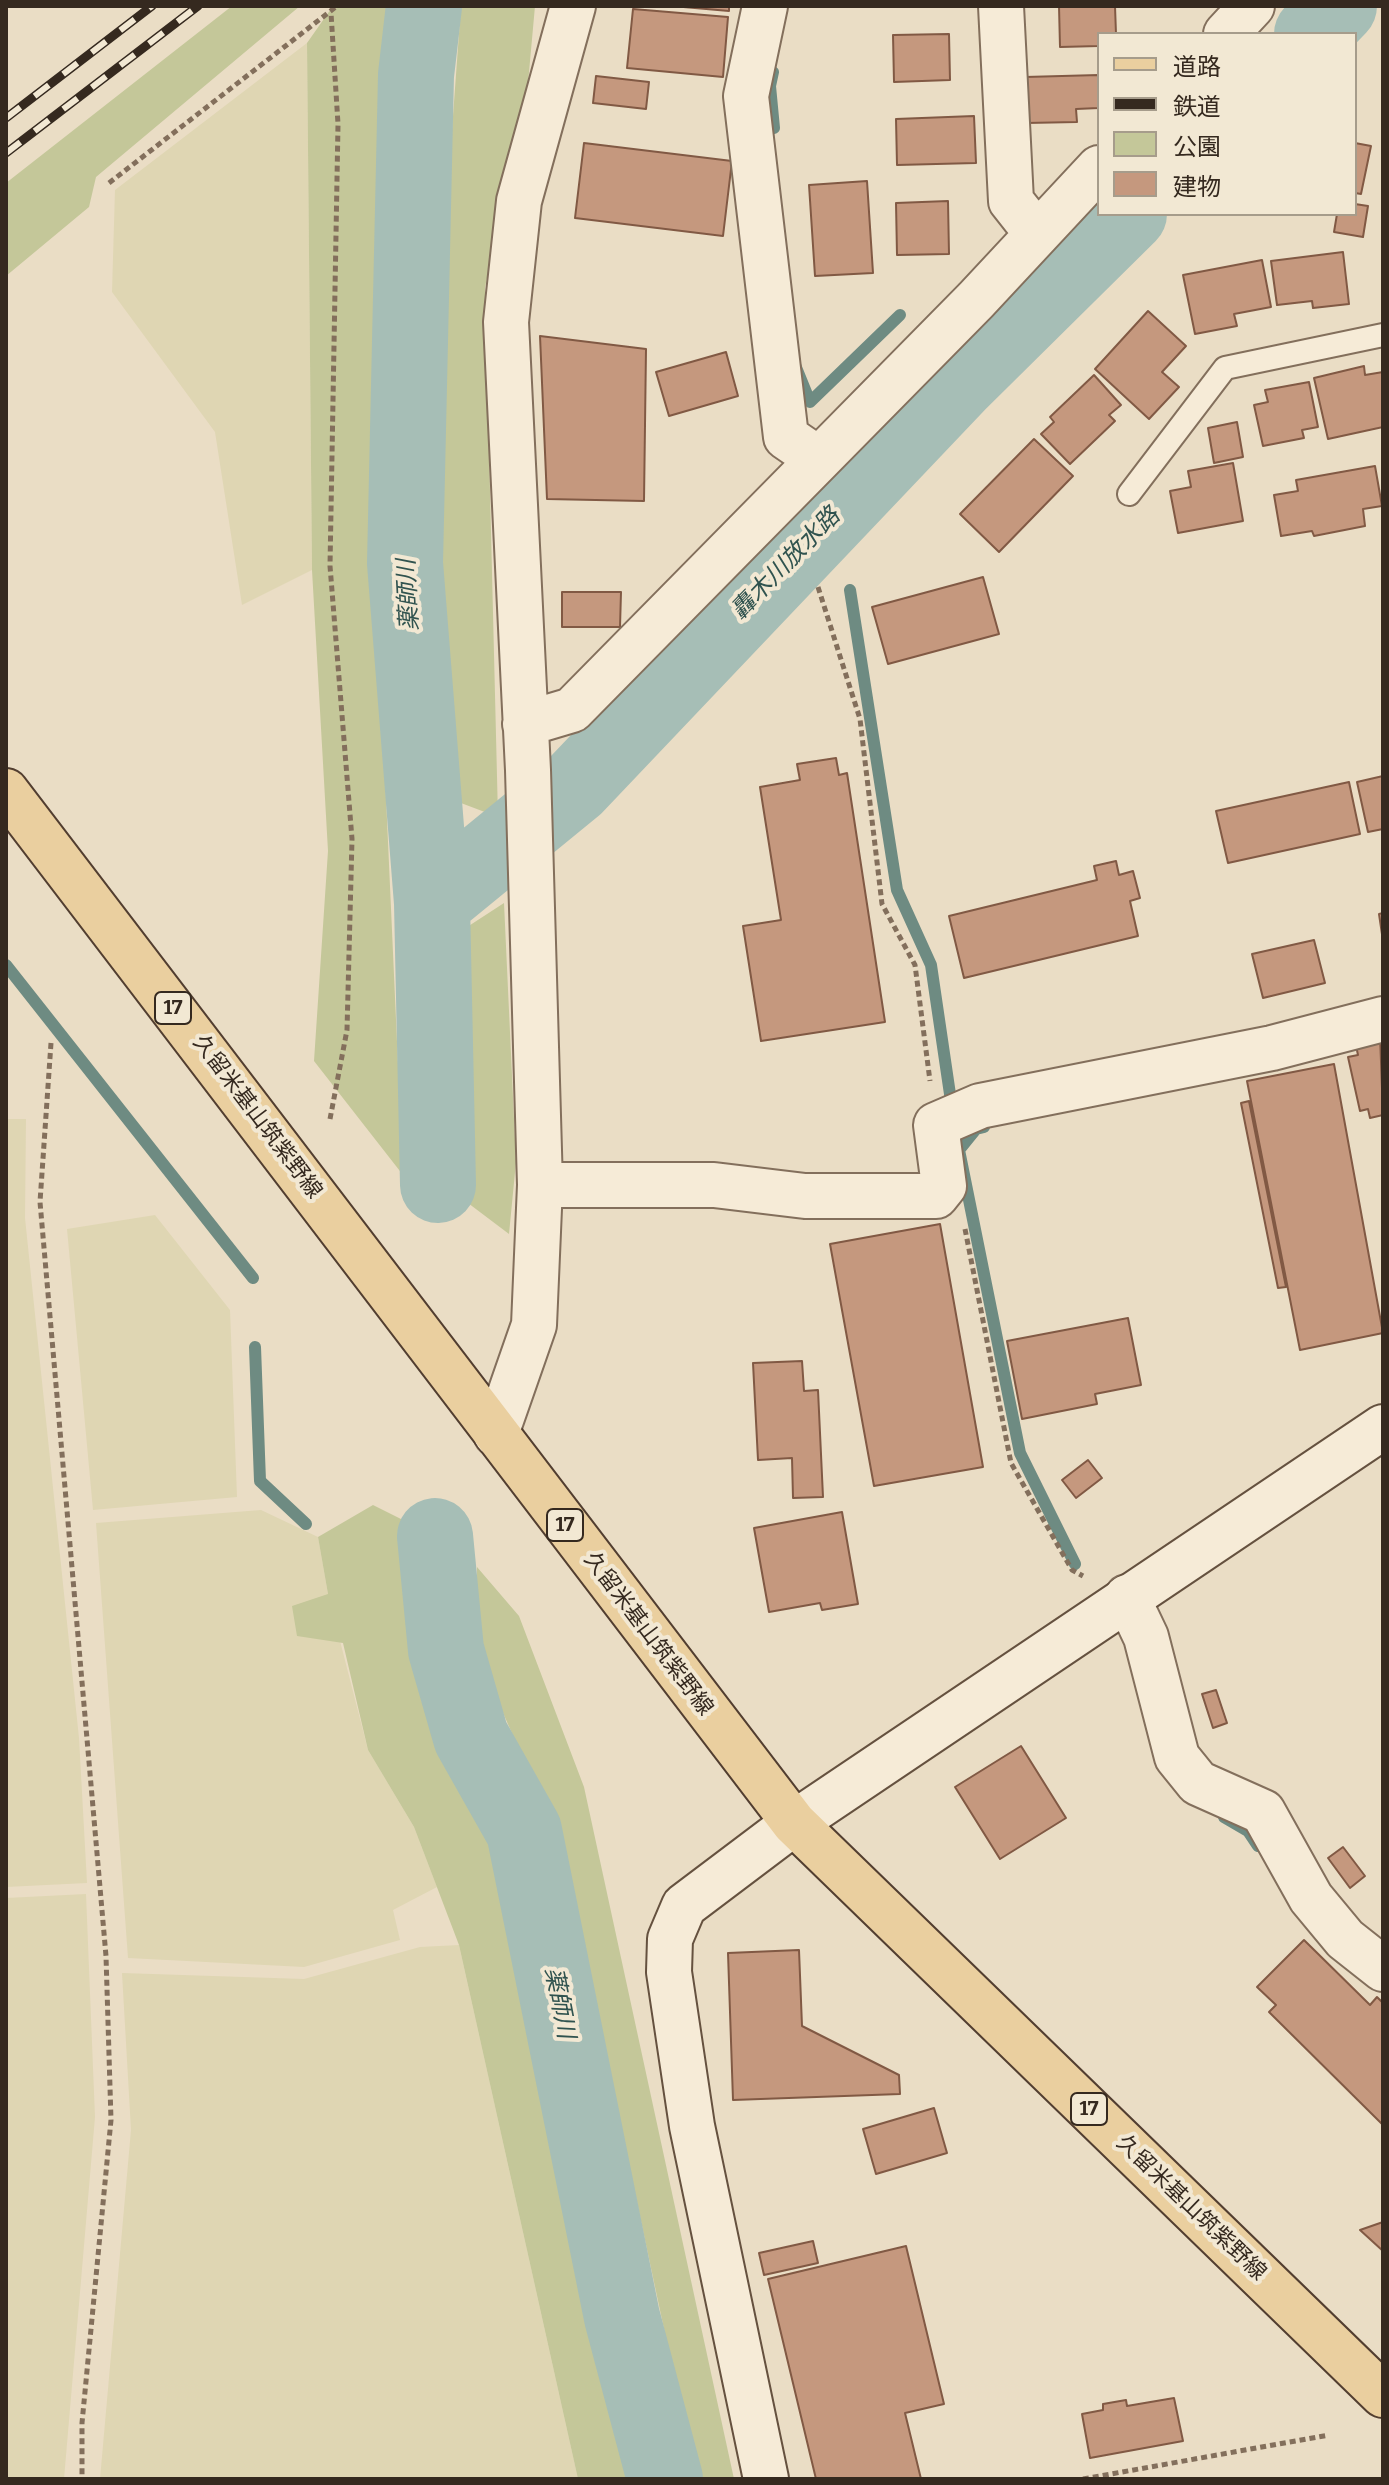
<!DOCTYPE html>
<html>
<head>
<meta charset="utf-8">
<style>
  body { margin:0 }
  #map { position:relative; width:1389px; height:2485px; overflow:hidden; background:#eaddc5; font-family:Bitter,"Noto Sans JP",serif }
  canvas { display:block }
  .frame { position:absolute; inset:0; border:8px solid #35291f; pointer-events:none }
  .legend { position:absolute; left:1097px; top:32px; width:260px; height:184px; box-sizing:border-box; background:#f2e8d3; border:2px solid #a69c8b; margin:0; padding:10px 14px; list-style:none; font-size:24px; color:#35291f }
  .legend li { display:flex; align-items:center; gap:16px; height:40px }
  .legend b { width:40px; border:2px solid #a69c8b }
</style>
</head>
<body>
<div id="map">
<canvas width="1389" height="2485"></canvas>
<div class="frame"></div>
<ul class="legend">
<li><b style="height:10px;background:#eacf9f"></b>道路</li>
<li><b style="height:10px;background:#35291f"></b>鉄道</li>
<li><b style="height:22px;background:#c4c799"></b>公園</li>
<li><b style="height:22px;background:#c5987e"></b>建物</li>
</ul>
</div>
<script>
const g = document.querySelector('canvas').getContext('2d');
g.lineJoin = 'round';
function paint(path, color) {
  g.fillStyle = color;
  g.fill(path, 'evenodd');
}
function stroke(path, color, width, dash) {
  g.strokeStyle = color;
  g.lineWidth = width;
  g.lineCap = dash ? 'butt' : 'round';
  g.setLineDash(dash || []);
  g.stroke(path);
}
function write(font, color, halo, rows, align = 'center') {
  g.font = font + ' Bitter,"Noto Sans JP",serif';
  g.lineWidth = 8;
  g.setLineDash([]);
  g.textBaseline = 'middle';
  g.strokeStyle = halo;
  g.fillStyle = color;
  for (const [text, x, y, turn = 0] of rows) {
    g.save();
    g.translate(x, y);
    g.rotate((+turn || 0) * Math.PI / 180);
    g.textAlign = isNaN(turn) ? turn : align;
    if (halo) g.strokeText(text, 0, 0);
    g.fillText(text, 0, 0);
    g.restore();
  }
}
paint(new Path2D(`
  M307,43l5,527 -70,35 -27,-173 -103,-140 3,-102z
  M6,1119h20l-1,99 54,520 8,145 -81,4z
  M155,1215l75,95 7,187 -144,13 -26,-281z
  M261,1510l57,27 10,57 40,156 46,77 23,60 -44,23 7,30 -96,27 -176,-9 -32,-435z
  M86,1894l9,223 -31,362h-58v-581z
  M459,1945l119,534h-478l31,-349 -9,-157 182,6 116,-32z`), '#dfd6b3');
paint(new Path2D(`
  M232,6h68l-204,171 -7,30 -83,69v-93z
  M333,6h58l-20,458 32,711 -89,-114 14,-210 -16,-281 -5,-527z
  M461,6h74l-8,88 -42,193 13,530 -45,-17 -30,-272z
  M504,903l12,259 -7,72 -49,-37 1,-266z
  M373,1505l38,19v122l15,65 71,140 136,628h-55l-119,-534 -45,-118 -46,-77 -25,-107 -46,-7 -5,-30 36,-12 -10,-57z
  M477,1567l42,49 65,171 150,692h-38l-135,-633 -84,-193z`), '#c4c799');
stroke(new Path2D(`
  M773,72l-3,14 4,42
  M795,365l15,37 90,-87
  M850,590l47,300 34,75 20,136
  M6,965l247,313
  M984,1127l-8,2 -17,21 61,303 55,111
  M255,1347l5,134 46,43
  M1224,1817l24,14 10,15`), '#6e8b82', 12);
stroke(new Path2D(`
  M424,6l-8,69 -11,488 27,340 6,282
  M1312,34l27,-28
  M432,903l143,-117 382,-402 172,-170
  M435,1536l11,114 25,87 53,94 98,486 43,162`), '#a6beb6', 76);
const building = new Path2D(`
  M672,6h57v5z
  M1059,6h56l1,28h-17v12l-39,1z
  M633,9l95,8 -5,60 -96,-9z
  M949,34l1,46 -56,2 -1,-47z
  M1099,75v33l-23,1 1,13 -51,1 -1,-46z
  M596,76l53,6 -3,27 -53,-6z
  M974,116l2,47 -79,2 -1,-46z
  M584,143l148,18 -9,75 -148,-18z
  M1355,143l16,3 -10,48 -6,-1z
  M867,181l6,92 -58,3 -6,-91z
  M948,201l1,53 -52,1 -1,-52z
  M1355,204l13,2 -5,31 -29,-5 3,-18h18z
  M1343,252l6,52 -36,4 -1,-7 -35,4 -6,-44z
  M1262,260l9,47 -37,7 3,12 -42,8 -12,-59z
  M1148,311l38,35 -24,26 17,15 -30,32 -54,-50z
  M540,336l106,13 -2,152 -97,-2z
  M726,352l12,44 -69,20 -13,-44z
  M1364,366l1,9 18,-3v55l-55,12 -14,-61z
  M1094,375l27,30 -12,10 6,6 -45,43 -29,-30 13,-12 -4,-5z
  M1309,382l9,45 -16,3 2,8 -41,8 -9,-41 14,-3 -3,-12z
  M1237,422l6,35 -29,6 -6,-35z
  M1034,439l39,37 -74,76 -39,-38z
  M1233,463l10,58 -65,12 -8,-42 21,-4 -3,-16z
  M1375,466l7,40 -19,3 2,17 -51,10 -2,-5 -31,5 -7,-41 24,-4 -2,-11z
  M983,577l16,57 -111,30 -16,-57z
  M562,592h59l-1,35h-58z
  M836,758l3,17 8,-2 38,249 -124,19 -18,-115 38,-6 -21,-133 40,-7 -3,-16z
  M1383,776v53l-15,3 -11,-50z
  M1349,782l11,52 -132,29 -12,-52z
  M1116,861l3,14 14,-4 7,27 -10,3 8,35 -174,42 -15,-62 148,-36 -3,-14z
  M1383,913v28l-4,-27z
  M1314,940l11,43 -62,15 -11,-44z
  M1380,1035l3,80 -13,3 -2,-9 -8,2 -12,-54 10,-2 -3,-14z
  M1334,1064l49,269 -83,17 -53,-269z
  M1249,1101l37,186 -8,1 -37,-185z
  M940,1224l43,243 -109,19 -44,-242z
  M1128,1318l13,67 -46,9 2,10 -75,15 -15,-78z
  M802,1361l2,30 14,-1 5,107 -30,1 -1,-40 -34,2 -5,-97z
  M1088,1460l14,18 -26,20 -14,-18z
  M842,1512l16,92 -36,6 -2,-7 -51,9 -15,-84z
  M1216,1690l11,33 -14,5 -11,-34z
  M1021,1746l45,72 -66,41 -45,-72z
  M1343,1847l22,29 -15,12 -22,-30z
  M1304,1940l66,65 7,-8 6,6v122l-114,-113 7,-7 -19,-18z
  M799,1950l3,76 97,49 1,19 -167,6 -5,-147z
  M934,2108l13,45 -71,21 -13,-45z
  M1383,2222v29l-23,-21z
  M813,2241l5,22 -54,12 -5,-22z
  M906,2246l38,158 -39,9 16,66h-105l-48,-200z
  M1174,2398l9,43 -93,17 -8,-44 21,-4v-6l23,-4 1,6z`);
paint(building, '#c5987e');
stroke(building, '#815944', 2);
const lane = new Path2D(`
  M1129,494l96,-126 158,-33`);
const street = new Path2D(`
  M765,6l-19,90 40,341 32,22
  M1001,6l10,195 26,33
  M1226,34l26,-28
  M525,724l47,-14 404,-410 123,-132
  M540,1185h174l91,11h131l8,-10 -8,-61 44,-19 292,-58 111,-29
  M496,1434l38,-109 6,-140 -12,-415 -22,-448 13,-121 54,-195
  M1127,1597l19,40 31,120 21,26 65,29 48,86 34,41 38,30`);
const secondary = new Path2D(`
  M766,2479l-74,-353 -23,-154 1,-33 14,-33 110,-83 589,-396`);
const primary = new Path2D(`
  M6,791l788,1032 589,572`);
stroke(lane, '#836f5c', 26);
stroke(street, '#836f5c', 48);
stroke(secondary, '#65513f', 48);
stroke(primary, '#523e30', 48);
stroke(new Path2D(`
  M109,183l228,-177
  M818,587l42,132 22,185 33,61 15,116
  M51,1043l-11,159 66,754 5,164 -29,303v56
  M330,1119l17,-89 5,-191 -22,-273 8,-442 -7,-111
  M965,1229l46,234 61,107 11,6
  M1083,2479l246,-44`), '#836f5c', 5, [6, 4]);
stroke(lane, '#f6ebd7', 22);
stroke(street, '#f6ebd7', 44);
stroke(secondary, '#f6ebd7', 44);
stroke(primary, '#eacf9f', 44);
const rail = new Path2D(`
  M6,118l146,-112
  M6,153l192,-147`);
stroke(rail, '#35291f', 9);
stroke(rail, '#f2e8d3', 6, [18]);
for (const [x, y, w] of [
  [173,1008,36],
  [565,1525,36],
  [1089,2109,36]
]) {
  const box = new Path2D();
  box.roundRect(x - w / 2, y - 16, w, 32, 6);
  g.fillStyle = '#f2e8d3';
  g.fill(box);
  stroke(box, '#35291f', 2);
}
write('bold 20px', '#35291f', null, [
  ["17",173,1008],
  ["17",565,1525],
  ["17",1089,2109]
]);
write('22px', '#35291f', '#f2e8d3', [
  ["久留米基山筑紫野線",257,1117,53],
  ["久留米基山筑紫野線",648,1634,53],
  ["久留米基山筑紫野線",1191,2208,44]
]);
write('italic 24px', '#30534f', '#f2e8d3', [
  ["轟木川放水路",786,564,-46],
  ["薬師川",409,595,-93],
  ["薬師川",559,2003,79]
]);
</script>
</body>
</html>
